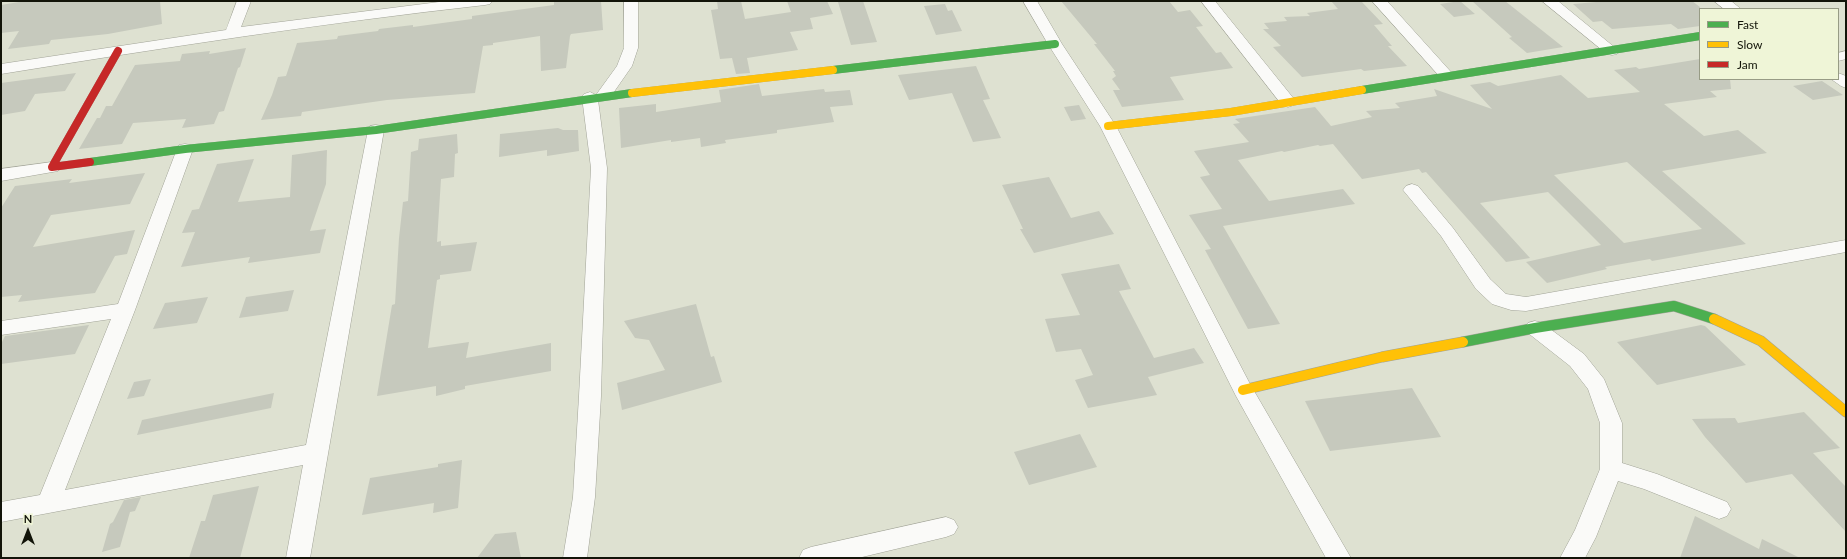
<!DOCTYPE html>
<html>
<head>
<meta charset="utf-8">
<style>
  body { margin:0 }
  #map { position:relative; width:1847px; height:559px; overflow:hidden; background:#dee1d1; font-family:Lato,sans-serif }
  canvas { display:block }
  .frame { position:absolute; inset:0; border:2px solid #121409; pointer-events:none }
  .legend { position:absolute; left:1699px; top:8px; width:140px; height:72px; box-sizing:border-box; background:#eff5d7; border:1px solid #979b85; margin:0; padding:5px 7px; list-style:none; font-size:12px; color:#121409 }
  .legend li { display:flex; align-items:center; gap:8px; height:20px }
  .legend b { width:20px; border:1px solid #979b85 }
  .north { position:absolute; left:8px; top:511px; width:40px; height:40px; -webkit-text-stroke:3px #eff5d7; paint-order:stroke; rotate:0deg; font-size:11px; font-weight:700; line-height:16px; text-align:center; color:#121409 }
  .north::after { content:''; display:block; margin:auto; width:14px; height:18px; background:#121409; clip-path:polygon(50% 0,100% 100%,50% 72%,0 100%) }
</style>
</head>
<body>
<div id="map">
<canvas width="1847" height="559"></canvas>
<div class="frame"></div>
<ul class="legend">
<li><b style="height:5px;background:#4caf50"></b>Fast</li>
<li><b style="height:5px;background:#ffc107"></b>Slow</li>
<li><b style="height:5px;background:#c62828"></b>Jam</li>
</ul>
<div class="north">N</div>
</div>
<script>
const g = document.querySelector('canvas').getContext('2d');
g.lineJoin = 'round';
function paint(path, color) {
  g.fillStyle = color;
  g.fill(path, 'evenodd');
}
function stroke(path, color, width, dash) {
  g.strokeStyle = color;
  g.lineWidth = width;
  g.lineCap = dash ? 'butt' : 'round';
  g.setLineDash(dash || []);
  g.stroke(path);
}
paint(new Path2D(`
  M25,1h135l2,23 -54,10 -57,6 -2,4 -41,5 11,-18 -18,2v-28z
  M554,1h47l2,29 -32,4 -1,2 -4,32 -25,3 -1,-35 -47,7v2l-10,1 -8,47 -88,7 -85,12 -1,4 -40,4 11,-25 6,-18 8,-1 11,-33 40,-4 1,-3 40,-5 1,-2 34,-4v2l59,-8v-3l82,-11z
  M717,1h24l4,18 46,-7 -4,-11h40l6,13 -23,4 3,11 -23,3 8,18 -51,8 3,15 -14,1 -4,-16 -12,1 -9,-49 7,-1z
  M848,1h15l14,41 -26,3 -13,-43z
  M1061,1h108l9,11 12,-2 13,16 -7,1 20,26 5,-1 12,16 -63,9 14,23 -62,7 -9,-17h7l-8,-11 4,-3 -3,-5h2l-21,-27h3z
  M1331,1h30l22,23 -9,1 18,21h-4l19,20 -43,5 -3,-2 -59,8 -29,-30 8,-1 -18,-17h6l-5,-6 23,-2 -3,-4 26,-1 -3,-3 31,-4z
  M1460,1l15,13 -21,3 -14,-13z
  M1472,1h33l58,46 -36,6 -18,-15 3,-1z
  M1608,1h84l8,6v19l-22,3 -7,-5 -59,5 -10,-8 -9,1 -20,-18z
  M945,4l3,7 4,-1 10,21 -26,4 -12,-29z
  M246,48l-6,19 -2,1 -14,43 -5,1 -5,12 -32,4 4,-9 -53,4 -11,21 -43,5 18,-31h3l6,-12h6l23,-41 45,-4 2,-7 28,-3 -1,3z
  M1700,59v20h30l1,10 -21,2 7,6 -53,7 40,32 34,-6 29,23 -105,18 84,73 -94,17 -2,-2 -45,8 2,2 -60,14 -21,-21 75,-17 -53,-53 -68,11 50,55 -24,4 -80,-90 -4,1 -3,-4 -57,10 -29,-35 -13,2 -2,-1 -34,7 -2,-1 -44,9 31,41 74,-12 12,15 -132,22 57,98 -32,5 -43,-79 6,-1 -22,-34 33,-6 -22,-32 10,-2 -16,-24 55,-9 -16,-18 7,-1 -5,-4 80,-12 16,19 41,-9 -6,-6 34,-3 -5,-5 42,-7 -3,-7 58,20 -22,-24 20,-3 8,4 63,-11 27,23 52,-6 -26,-22 22,-3 3,2zM1627,162l75,67 -78,14 -70,-68z
  M976,66l14,33 -7,1 18,38 -28,4 -21,-49 -43,7 -11,-25z
  M76,73l-11,18 -30,3 -10,17 -24,4v-32z
  M1822,81l21,14 -30,5 -20,-14z
  M759,84l3,12 62,-7 1,3 25,-2 3,15 -23,2 4,15 -57,8v3l-52,7 1,3 -25,4 -1,-9 -29,4v-2l-50,8 -2,-40 37,-4v8l65,-10 -2,-12z
  M1079,105l7,14 -15,2 -7,-14z
  M558,128l5,2h15l1,21 -32,5v-6l-48,7 1,-23z
  M457,134l1,19 -3,1 -1,23 -13,2 -4,63 4,-1v5l36,-4 -6,29 -31,4v4l-3,1 -9,68 41,-6 -3,16 85,-15v28l-86,15v3l-29,7v-10l-59,10 15,-91 3,-1 4,-66 4,-36 5,-1 3,-49 7,-2 1,-11z
  M327,150l-1,34 -16,47 16,-2 -6,24 -72,10 2,-6 -69,10 14,-35 -13,1 10,-23 7,-1 18,-45 37,-5 -16,43 52,-5 2,-42z
  M145,173l-15,31 -79,11 -18,32 102,-17 -8,24 -12,2 -20,37 -77,9 4,-7 -21,2v-89l14,-22 57,-7 -3,4z
  M1049,177l22,41 28,-7 15,23 -80,19 -14,-24h3l-21,-44z
  M1119,264l12,25 -12,2 35,67 40,-10 10,15 -56,14 9,18 -69,13 -13,-28 18,-5 -12,-26 -25,3 -11,-33 35,-4 -19,-41z
  M294,290l-6,21 -49,7 7,-21z
  M208,297l-11,26 -44,6 12,-26z
  M696,304l15,53 3,-1 8,26 -100,28 -5,-27 48,-13 -16,-30 -14,-2 -11,-17z
  M89,325l-14,29 -74,10v-20l4,-8z
  M1701,325l4,1 41,39 -89,20 -40,-43z
  M151,379l-7,17 -17,3 7,-17z
  M1412,388l29,49 -111,14 -25,-50z
  M274,393l-3,15 -134,27 5,-15z
  M1804,412l36,36 -27,5 33,34v45l-54,-58 -46,9 -41,-46 -13,-18 43,-1 3,5z
  M1080,434l17,33 -68,18 -15,-33z
  M462,460l-4,48 -25,5 1,-10 -72,12 8,-37 68,-11v-3z
  M259,486l-19,72h-51l12,-37h4l8,-26z
  M141,497l-6,14 -5,1 -10,35 -18,5 8,-28 3,-2 11,-22z
  M1695,516l64,33 3,-10 38,19h-120z
  M516,532l5,26h-44l18,-24z`), '#c6c9bd');
const street = new Path2D(`
  M237,1h14l-10,26 206,-26h45l-2,3 -5,1c-162,18 -323,43 -484,69v-10l225,-34z
  M624,1h14v47l-6,18 -23,33 -11,1 9,68 -6,228 -6,101 -8,61h-24l10,-61 6,-101 12,-228 -9,-71 2,-3 6,-2 6,3 21,-29 7,-18z
  M1023,1h14l25,43 54,82 134,258 101,174h-25l-90,-162 -136,-270 -52,-82z
  M1201,1h14l79,98 2,3 -2,3 -6,2 -6,-2z
  M1372,1h15l64,71 3,3 -3,3 -5,2 -5,-2z
  M1542,1h16l61,50 -2,3 -5,1 -5,-1z
  M1714,1h17l10,8h-17z
  M1846,51v8l-8,2v-8z
  M1838,73l8,3v12l-5,-2 -10,-7h7z
  M376,125l6,1 2,4 -74,428h-24l17,-93 -302,57v-20l39,-7 71,-176 -110,16v-14l117,-17 59,-155 2,-4 6,-1 6,1 2,4 -58,161 -70,180 241,-45 62,-315 2,-4z
  M52,162l6,1 2,4 -2,4 -57,10v-12z
  M1412,184l6,2 35,42 37,51 16,15 20,3 320,-57v12l-320,59 -15,-1 -19,-6 -16,-15 -35,-53 -38,-46 3,-4z
  M1535,321l7,2 42,31 20,25 18,44v40l35,11 70,28 4,7 -4,7 -8,3 -75,-30 -26,-8 -22,56 -11,21h-25l15,-28 25,-61v-46l-12,-34 -18,-23 -42,-33 -3,-5 3,-5z
  M946,517l8,3 4,7 -4,7 -8,3 -88,21h-59l4,-8 8,-3z`);
const fastFar1 = new Path2D(`
  M833,70l222,-26
  M1362,90l338,-54
  M90,162l95,-13 191,-19 256,-37`);
const fast = new Path2D(`
  M1463,342l72,-14 139,-22 40,13`);
const slowFar1 = new Path2D(`
  M632,93l201,-23
  M1108,126l123,-14 131,-22`);
const slow = new Path2D(`
  M1714,319l47,22 85,71
  M1243,390l139,-33 81,-15`);
const jam = new Path2D(`
  M90,162l-38,5 66,-116`);
stroke(street, '#a1a397', 1);
stroke(fastFar1, '#a1a397', 8);
stroke(fast, '#a1a397', 11);
stroke(slowFar1, '#a1a397', 8);
stroke(slow, '#a1a397', 11);
stroke(jam, '#a1a397', 8);
paint(street, '#fafaf8');
stroke(fastFar1, '#4caf50', 8);
stroke(fast, '#4caf50', 10);
stroke(slowFar1, '#ffc107', 8);
stroke(slow, '#ffc107', 10);
stroke(jam, '#c62828', 8);
</script>
</body>
</html>
